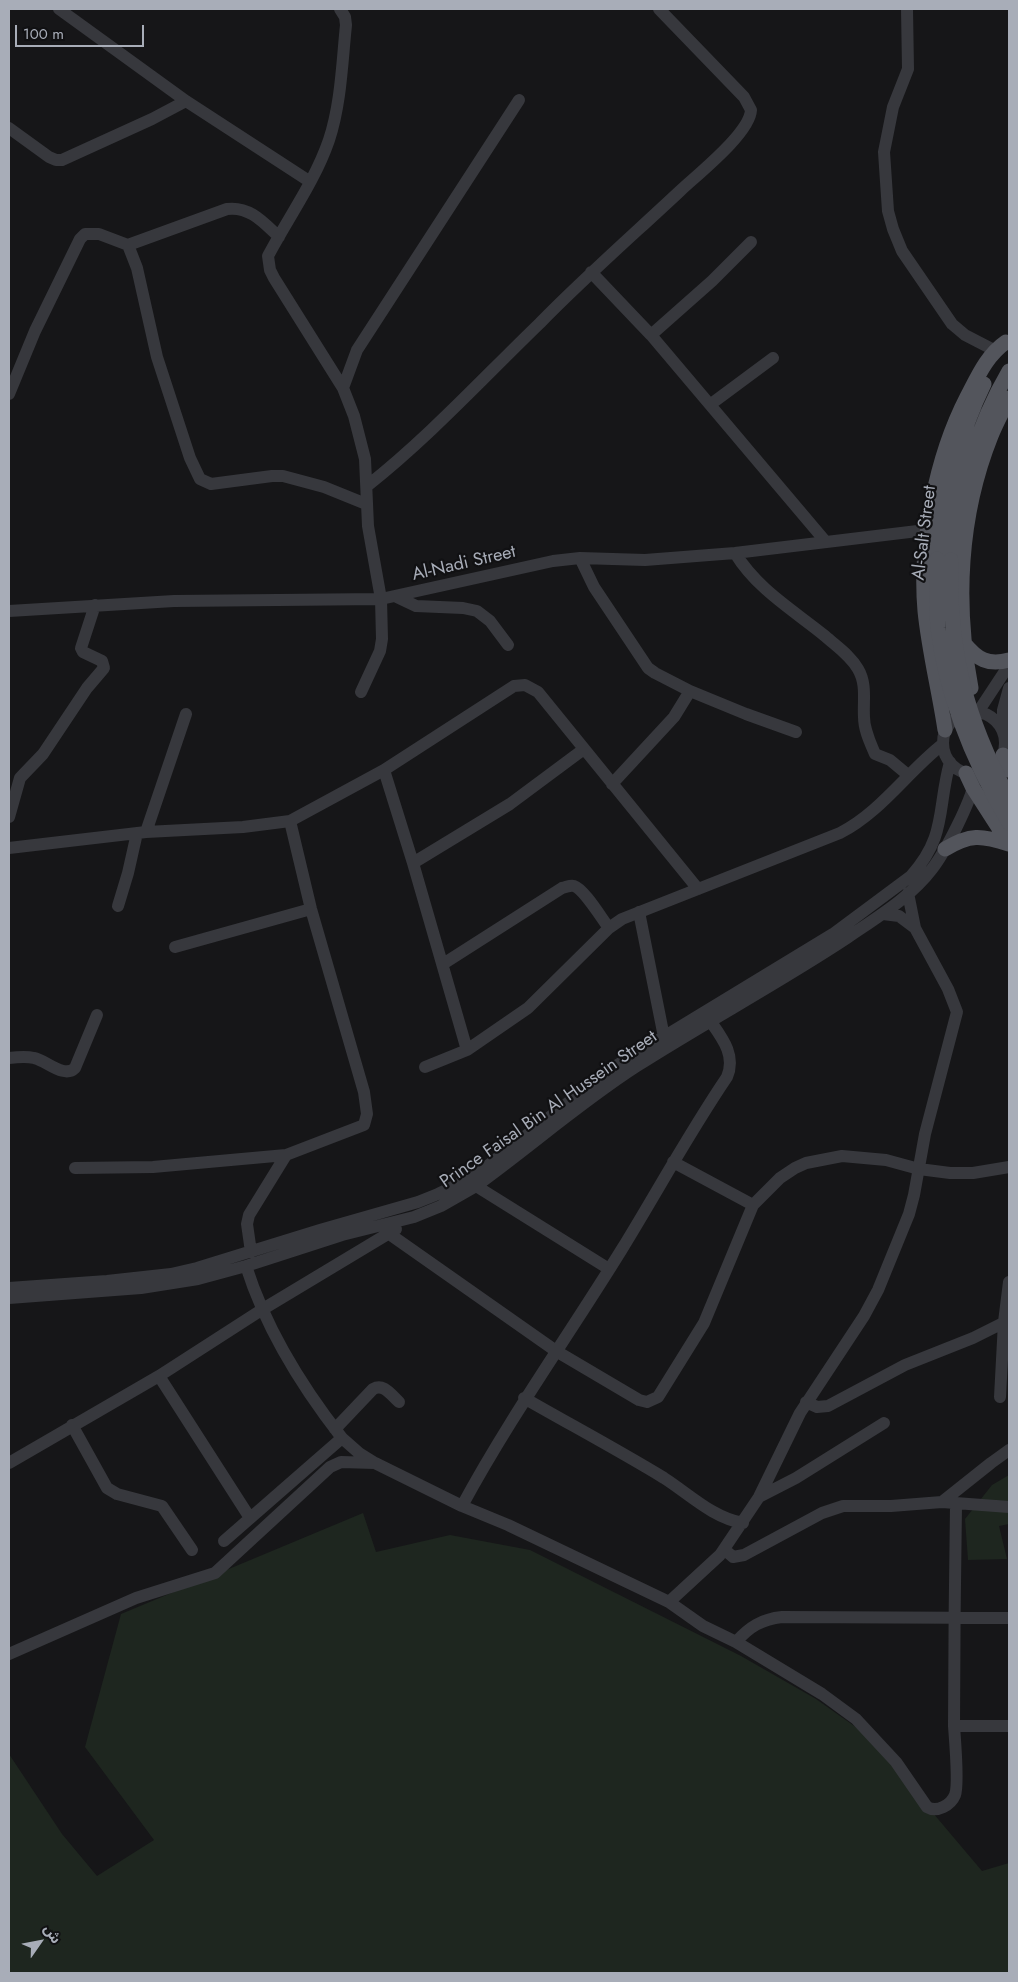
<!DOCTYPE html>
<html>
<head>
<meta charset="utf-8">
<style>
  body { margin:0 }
  #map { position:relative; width:1018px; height:1982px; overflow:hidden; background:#161618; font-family:Jost,"Noto Sans Arabic",sans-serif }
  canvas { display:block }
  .frame { position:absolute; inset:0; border:10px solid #a8adb8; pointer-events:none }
  .north { position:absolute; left:15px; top:1917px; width:50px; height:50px; -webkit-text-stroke:4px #111113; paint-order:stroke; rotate:57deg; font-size:14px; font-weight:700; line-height:20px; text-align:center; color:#a8adb8 }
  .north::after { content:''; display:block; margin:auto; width:18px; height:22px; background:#a8adb8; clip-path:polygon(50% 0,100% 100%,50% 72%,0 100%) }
  .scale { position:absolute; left:15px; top:25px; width:129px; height:22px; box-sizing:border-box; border:2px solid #a8adb8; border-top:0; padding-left:6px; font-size:15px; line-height:18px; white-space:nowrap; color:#a8adb8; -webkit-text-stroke:4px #111113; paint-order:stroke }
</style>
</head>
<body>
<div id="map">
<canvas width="1018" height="1982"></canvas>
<div class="frame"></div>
<div class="north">ش</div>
<div class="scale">100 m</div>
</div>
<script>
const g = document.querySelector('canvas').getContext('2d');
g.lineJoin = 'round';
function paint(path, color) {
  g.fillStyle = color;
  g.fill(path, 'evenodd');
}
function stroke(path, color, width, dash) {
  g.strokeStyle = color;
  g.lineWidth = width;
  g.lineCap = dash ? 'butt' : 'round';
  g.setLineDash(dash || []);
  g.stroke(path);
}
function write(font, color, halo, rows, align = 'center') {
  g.font = font + ' Jost,sans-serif';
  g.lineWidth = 4.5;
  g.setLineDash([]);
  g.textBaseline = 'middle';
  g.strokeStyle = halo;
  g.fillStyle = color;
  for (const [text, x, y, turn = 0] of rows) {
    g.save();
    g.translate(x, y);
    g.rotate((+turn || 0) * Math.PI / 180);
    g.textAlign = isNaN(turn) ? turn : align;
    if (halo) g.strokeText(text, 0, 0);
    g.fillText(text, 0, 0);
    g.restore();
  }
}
paint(new Path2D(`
  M1009,1475v49l-10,2 8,33 -39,1 -3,-41 27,-34z
  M363,1513l13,39 74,-17 80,15 211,106 75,43 51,36 115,136 27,-8v110h-1000v-219l53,80 35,42 57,-36 -69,-93 36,-133z`), '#1e261f');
stroke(new Path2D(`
  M59,9l127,92 123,80
  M340,9l5,8 1,8c-4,38 -5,79 -17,115 -14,41 -41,78 -61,116l2,14 4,8 69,110
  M907,9l1,60 -15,38 -9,45 4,59 5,18 9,22 50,73 13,11 29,15
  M9,128l40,29 7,3h6l90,-41 34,-18
  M128,245l99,-36c23,-3 37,14 52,28
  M591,272l60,63 175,207
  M651,335l61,-54 39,-39
  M9,394l26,-63 45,-92 5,-5h14l29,11 9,23 20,89 33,101 10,21 11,5 61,-8h11l41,11 42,17
  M711,404l62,-46
  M367,486c62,-49 116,-108 173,-163 45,-46 93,-88 140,-132 18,-17 70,-58 71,-81l-7,-13 -85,-88
  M735,553c22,36 58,57 90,83 11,10 25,19 33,33 9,15 5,32 6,48 0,13 6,25 11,37l15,6 18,15
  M580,558l14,29 54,81 7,5 35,18 -16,26 -62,67
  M397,597l19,9 47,2 14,3 13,10 18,24
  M9,611l165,-10 207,-2 172,-38 27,-3 65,2 90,-7 191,-23
  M690,691l56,23 50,18
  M361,692l19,-41 2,-12 -1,-40 -13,-73 -3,-67 -11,-43 -11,-28 14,-38 162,-250
  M943 743a31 31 0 1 1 62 0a31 31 0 1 1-62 0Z
  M978,712l31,-47
  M1003,730v-20l6,-22
  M384,770l29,93 54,187
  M9,817l11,-39 23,-24 44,-66 17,-20 -2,-7 -19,-9 -2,-4 14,-43
  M146,832l40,-118
  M9,848l137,-16 97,-5 47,-6 94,-51 130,-84 11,-1 13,7 160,197
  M413,863l97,-59 74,-55
  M908,893l7,35 33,61 9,23 -32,122 -11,61 -5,19 -31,76 -14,26 -64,97 -41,84 -39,58 -51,47 34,24 33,16c13,-15 26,-23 46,-25l227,1
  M118,906l10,-33 9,-40
  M639,912l26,130
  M883,914l16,2 16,12
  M175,947l136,-38
  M443,964l119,-76c5,-1 8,-3 12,-2 10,3 28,33 35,42
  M9,1058c8,-1 17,-2 25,0 12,2 30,21 41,10l22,-53
  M425,1067l42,-17 61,-42 81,-80 13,-9 218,-86c41,-21 67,-61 103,-89
  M673,1162l80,43
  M75,1168l78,-1 133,-12 78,-30 3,-11 -3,-22 -53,-183 -21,-88
  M476,1186l133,83
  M388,1233l168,118 83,49 8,2 11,-5 46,-74 49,-118 27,-27 15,-10 11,-5 36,-7 44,4 33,9 31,4h23l36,-6
  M251,1252l-4,-28 2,-9 37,-60
  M9,1288l98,-7 64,-7 26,-6 123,-38 98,-28 20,-8 25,-12 18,-11 130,-102 222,-135 78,-58c36,-40 26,-67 39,-114
  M9,1298l132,-10 57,-9 48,-13 96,-31 72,-18 27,-11 35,-20c54,-39 105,-84 161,-120 69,-44 142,-83 210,-128 29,-20 63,-40 85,-69 14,-18 38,-66 43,-88
  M159,1376l91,142
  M1000,1397l4,-75 5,-40
  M524,1398c47,27 94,52 140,80 25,16 49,40 79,45
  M806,1402l11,5 11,-1 77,-41 68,-27 36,-18
  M72,1425l35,63 10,6 45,12 30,44
  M335,1429l38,-40c11,-6 18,6 26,13
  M342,1438l17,15 16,10 87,43 46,19 161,77
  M9,1463l150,-87 104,-67 133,-80
  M759,1497l37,-19 88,-55
  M942,1502l49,-39 18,-13
  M462,1506c48,-89 107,-171 160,-257 35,-57 67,-116 105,-172 9,-21 -4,-38 -16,-55
  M224,1541l118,-103c-40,-51 -76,-109 -96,-172
  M725,1550l8,7 11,-2 78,-42 21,-7h48l51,-4 67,5
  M736,1642l86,52 34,25 40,43 31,45c10,6 24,-2 28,-12 4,-10 0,-55 -1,-69 0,-74 1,-147 2,-221
  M9,1654l127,-56 79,-25 115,-106 11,-5 34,1
  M954,1726h55`), '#37383d', 12);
stroke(new Path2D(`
  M937,559c7,-60 20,-120 47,-175
  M951,560c7,-67 24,-131 58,-189
  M964,643c13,16 24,23 45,17
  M971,688c-16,-84 -12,-172 20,-252 5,-13 12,-25 18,-38
  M945,730c-6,-40 -16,-79 -20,-119 -6,-68 11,-154 42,-214 11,-21 20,-42 39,-55
  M1003,755l6,15
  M966,773l7,15 36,56
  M945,849c25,-15 36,-14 64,-5`), '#53555c', 15);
stroke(new Path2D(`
  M937,559c0,23 -1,46 1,69 8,69 36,135 71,195
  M951,560c-3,90 15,159 58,238`), '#53555c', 15);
write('18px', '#a8adb8', '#111113', [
  ["Al-Salt Street",925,533,-83],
  ["Al-Nadi Street",464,564,-13],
  ["Prince Faisal Bin Al Hussein Street",549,1110,-35]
]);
</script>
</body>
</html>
